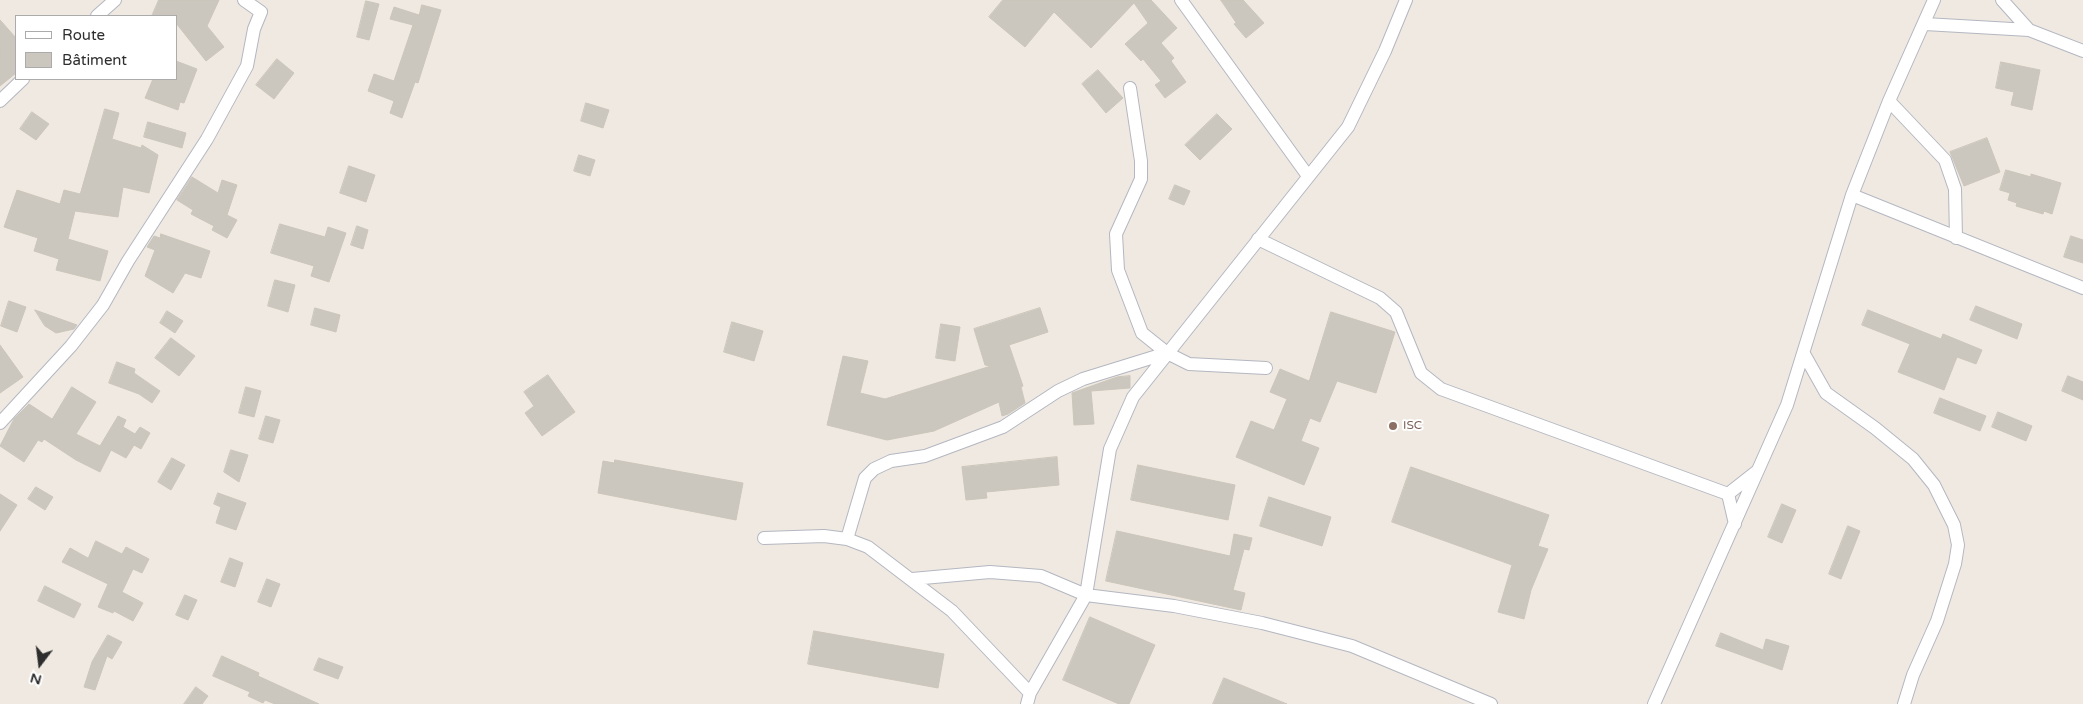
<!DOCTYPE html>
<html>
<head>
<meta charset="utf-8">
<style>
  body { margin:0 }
  #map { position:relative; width:2083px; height:704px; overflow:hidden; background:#efe9e1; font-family:"Varela Round",sans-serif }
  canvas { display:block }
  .legend { position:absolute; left:15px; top:15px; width:162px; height:65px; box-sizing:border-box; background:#fff; border:1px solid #ababab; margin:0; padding:6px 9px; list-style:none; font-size:15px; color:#2e2e2e }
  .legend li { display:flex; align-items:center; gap:10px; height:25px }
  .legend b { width:25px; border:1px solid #ababab }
  .north { position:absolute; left:15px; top:639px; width:50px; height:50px; -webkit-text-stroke:4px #fff; paint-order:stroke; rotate:195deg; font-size:14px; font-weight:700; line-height:20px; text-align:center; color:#2e2e2e }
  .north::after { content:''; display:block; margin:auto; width:18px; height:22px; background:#2e2e2e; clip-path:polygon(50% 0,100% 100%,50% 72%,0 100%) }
</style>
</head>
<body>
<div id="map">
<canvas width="2083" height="704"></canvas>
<ul class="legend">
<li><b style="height:6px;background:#fff"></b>Route</li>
<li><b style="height:14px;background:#cbc7bf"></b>Bâtiment</li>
</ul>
<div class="north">N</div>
</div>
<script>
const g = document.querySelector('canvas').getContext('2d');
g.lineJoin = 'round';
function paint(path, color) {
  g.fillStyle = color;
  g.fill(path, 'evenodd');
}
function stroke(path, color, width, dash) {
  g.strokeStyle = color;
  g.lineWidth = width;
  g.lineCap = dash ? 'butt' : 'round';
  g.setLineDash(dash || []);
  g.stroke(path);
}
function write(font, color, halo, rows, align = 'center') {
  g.font = font + ' "Varela Round",sans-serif';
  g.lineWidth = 4;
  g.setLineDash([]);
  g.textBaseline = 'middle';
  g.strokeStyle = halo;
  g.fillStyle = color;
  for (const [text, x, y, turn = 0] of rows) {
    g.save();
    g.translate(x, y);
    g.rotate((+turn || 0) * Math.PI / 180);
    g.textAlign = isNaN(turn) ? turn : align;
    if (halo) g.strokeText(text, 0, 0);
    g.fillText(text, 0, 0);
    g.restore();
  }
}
const building = new Path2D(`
  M159,0h60l-12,26 17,21 -18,14 -30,-38v-7h-24z
  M1003,0h148l26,28 -16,15 13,15 -3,3 15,21 -21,16 -10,-13 6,-4 -18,-22 -2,2 -16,-17 23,-21 -14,-20 -43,45 -37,-36 -29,35 -36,-30z
  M1221,0h22l21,23 -18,15 -12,-14 2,-1z
  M366,1l13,3 -10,36 -12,-3z
  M422,5l19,5 -23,73 -3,-1 -13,36 -12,-5 4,-12 -26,-10 6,-17 20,7 19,-56 -23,-6 4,-12 25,8z
  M0,20l16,18v35l-16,13z
  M277,59l17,14 -20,26 -18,-14z
  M176,61l21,8 -13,34 -4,-1 -2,8 -33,-12 8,-19h23z
  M2001,62l39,8 -8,40 -21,-5 3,-13 -18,-4z
  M1098,70l25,28 -17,15 -24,-29z
  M586,103l23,7 -6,18 -22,-7z
  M105,109l14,4 -7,26 29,9 1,-3 16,10 -9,38 -26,-6 -5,30 -43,-6 -7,28 40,12 -8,30 -44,-11 3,-11 -25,-8 4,-13 -34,-11 13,-37 43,14 4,-14 16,4z
  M32,112l17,12 -13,16 -16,-11z
  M1217,114l15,15 -32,31 -15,-15z
  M148,122l38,11 -4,15 -38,-11z
  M1987,138l13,34 -36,14 -14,-34z
  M579,155l16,5 -5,16 -16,-5z
  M349,166l26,9 -9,27 -26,-9z
  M2006,170l25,7v-3l30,9 -9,31 -8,-3 -1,3 -27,-8 1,-3 -9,-3 2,-7 -10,-3z
  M192,177l26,16 4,-13 15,5 -10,30 10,5 -10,18 -15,-8 2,-4 -23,-12 2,-4 -16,-10z
  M1175,185l15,6 -6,14 -15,-6z
  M280,224l45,13 3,-10 18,6 -17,49 -18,-6 3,-10 -43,-13z
  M357,226l11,4 -5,19 -12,-4z
  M161,234l49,17 -9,27 -16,-5 -12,20 -28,-17 10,-26 -8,-3 7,-11 6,2z
  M2071,236l12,4v23l-19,-6z
  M275,280l20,5 -7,27 -20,-6z
  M9,301l17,6 -9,25 -16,-6z
  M1976,306l46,18 -5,15 -47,-19z
  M315,308l25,7 -4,17 -25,-7z
  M1040,308l8,24 -39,13 14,41 -2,1 4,16 -17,11 -6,2 -3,-14 -65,29 -47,9 -60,-15 16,-69 25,5 -8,32 25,6 106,-33 -6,-1 -11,-36z
  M35,310l42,15 -3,4 -18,4 -11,-7z
  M1868,310l73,29 2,-5 39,16 -6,14 -19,-7 -13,33 -46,-18 12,-28 -48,-19z
  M167,311l16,10 -8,12 -15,-10z
  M1331,312l64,20 -19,61 -39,-12 -17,41 -10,-4 -9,23 18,7 -15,37 -68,-28 15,-36 23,9 13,-31 -17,-7 10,-23 29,12z
  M732,322l31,9 -9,30 -30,-9z
  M941,324l19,3 -5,34 -19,-3z
  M171,338l24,18 -16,20 -24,-18z
  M0,345l23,32 -23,16z
  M117,362l18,7 -1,4 26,18 -8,12 -13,-9 -30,-11z
  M548,375l27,37 -33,24 -17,-23 9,-7 -10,-14z
  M1130,376v12l-39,3 3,33 -20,1 -2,-32 45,-16z
  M2068,376l15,6v18l-21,-9z
  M72,387l24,15 -20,32 24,12 18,-30 8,4 -3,7 12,7 5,-7 10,6 -9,16 -7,-4 -8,13 -15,-8 -11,22 -24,-12 -32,-21 -2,3 -4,-2 -14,22 -24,-16 14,-27 15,-15 23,15z
  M246,387l15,4 -7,26 -15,-4z
  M1940,398l46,18 -6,15 -46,-18z
  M1998,412l34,14 -6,15 -34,-14z
  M266,416l14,4 -7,23 -14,-4z
  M231,450l17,5 -9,27 -15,-10z
  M1057,457l2,28 -73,7 1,6 -21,2 -4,-33z
  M172,458l13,7 -14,25 -13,-8z
  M615,460l128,23 -7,37 -138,-27 5,-32 11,2z
  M1138,465l97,20 -7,35 -97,-20z
  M1411,467l138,48 -11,31 10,3 -17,41 -7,29 -26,-7 14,-47 -120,-43z
  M36,487l17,10 -8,13 -17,-11z
  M218,493l28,10 -10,27 -20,-7 5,-16 -7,-3z
  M0,494l17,11 -17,26z
  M1269,497l62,20 -9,29 -62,-20z
  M1782,504l14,6 -14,33 -14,-6z
  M1848,526l12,5 -19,48 -12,-5z
  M1117,531l113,25 4,-22 18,4 -3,12 -5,-1 -11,41 12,3 -4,17 -135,-29z
  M96,541l26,13 4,-7 23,12 -7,14 -9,-4 -11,23 21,11 -10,18 -19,-10 -1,2 -15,-6 10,-23 -46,-22 8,-14 18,10z
  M230,558l13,5 -8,24 -14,-5z
  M267,579l13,5 -9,23 -13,-5z
  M45,586l36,18 -7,14 -36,-17z
  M185,595l12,5 -9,20 -12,-5z
  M1090,617l65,28 -26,59h-10l-56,-24z
  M814,631l130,23 -6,34 -130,-24z
  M1721,633l42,17 3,-11 23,7 -7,24 -66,-24z
  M108,635l14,7 -10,17 -5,-3 -12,34 -11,-3 8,-25z
  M222,656l37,17 -1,3 61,28h-44l-10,-4 -2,3 -15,-7 2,-4 -37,-16z
  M319,658l24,9 -5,12 -24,-9z
  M1224,678l63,26h-74z
  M196,687l12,9 -6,8h-18z`);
paint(building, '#cbc7bf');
stroke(building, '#cbc5ba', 1);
const minor = new Path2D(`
  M1181,0l127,176
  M2002,0l27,30
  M97,16l18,-16
  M1925,24l104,6 54,21
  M1130,88l11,73v18l-25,55 2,36 24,63 25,20 22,11 77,4
  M0,101l23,-22
  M1889,101l56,59 10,29 1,49
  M1852,195l231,93
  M1258,239l122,59 16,14 25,61 20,16 287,105
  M1804,354l22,39 49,35 38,31 21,26 20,40 4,20 -3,19 -18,57 -24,54 -9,29
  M0,423l71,-77 32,-41 25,-44 79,-122 40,-73 7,-37 7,-17 -17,-12
  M1728,494l28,-22
  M1728,494l7,30
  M764,538l60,-2 23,3 21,8 84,64 78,82
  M847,539l18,-61 9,-9 17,-8 34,-5 78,-29 55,-36 25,-12 84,-26
  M912,579l78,-7 51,4 45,19 88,11 88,17 90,23 139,58
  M1027,704l3,-11 56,-98 24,-146 23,-52 215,-270 37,-76 21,-51
  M1654,704l133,-299 65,-210 37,-94 45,-101`);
stroke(minor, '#b4b7c1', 14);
stroke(minor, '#fff', 12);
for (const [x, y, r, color] of [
  [1393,426,5,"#8d6e63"]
]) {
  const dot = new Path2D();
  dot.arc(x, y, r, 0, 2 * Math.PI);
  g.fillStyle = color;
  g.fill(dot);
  stroke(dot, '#fff', 2);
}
write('12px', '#785e54', '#fff', [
  ["ISC",1403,426]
], 'left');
</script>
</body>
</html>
